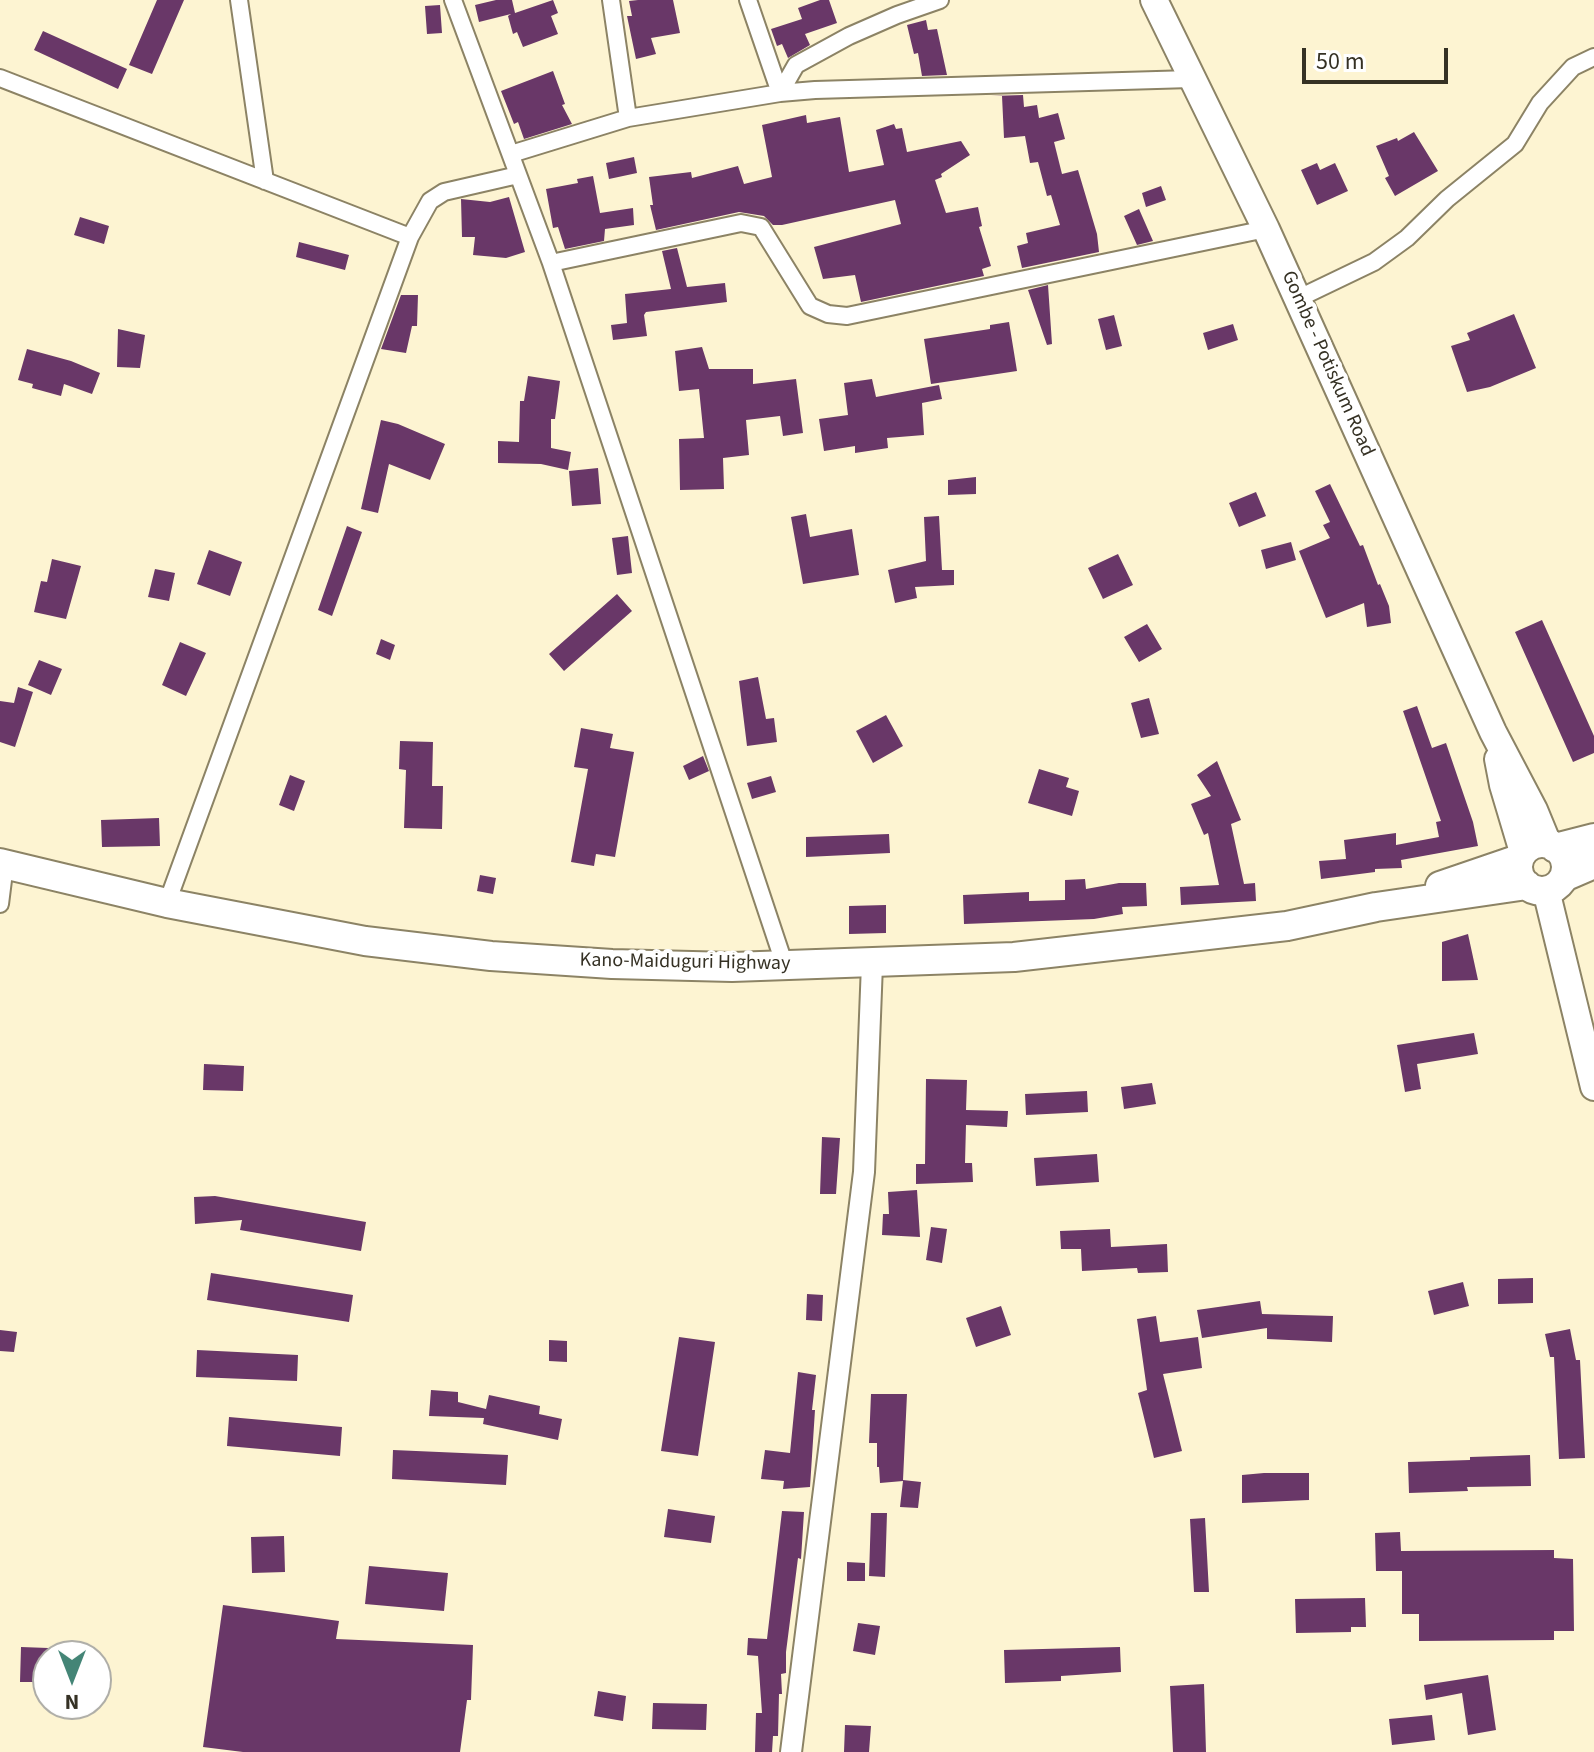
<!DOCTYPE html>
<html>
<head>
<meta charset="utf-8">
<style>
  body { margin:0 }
  #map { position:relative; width:1594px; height:1752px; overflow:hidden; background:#fdf4d2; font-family:"Source Sans 3",sans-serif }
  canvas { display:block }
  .north { position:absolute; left:32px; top:1640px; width:80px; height:80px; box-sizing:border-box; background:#fff; border:2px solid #aeada7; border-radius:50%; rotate:180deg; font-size:22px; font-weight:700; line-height:32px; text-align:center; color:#353124 }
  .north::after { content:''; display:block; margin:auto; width:28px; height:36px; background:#448576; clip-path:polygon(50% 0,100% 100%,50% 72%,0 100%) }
  .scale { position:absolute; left:1302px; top:48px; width:146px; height:36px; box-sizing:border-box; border:4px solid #353124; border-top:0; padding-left:10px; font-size:24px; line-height:28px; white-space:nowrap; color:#353124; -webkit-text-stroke:6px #fff; paint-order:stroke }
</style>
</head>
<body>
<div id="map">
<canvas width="1594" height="1752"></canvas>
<div class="north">N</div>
<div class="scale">50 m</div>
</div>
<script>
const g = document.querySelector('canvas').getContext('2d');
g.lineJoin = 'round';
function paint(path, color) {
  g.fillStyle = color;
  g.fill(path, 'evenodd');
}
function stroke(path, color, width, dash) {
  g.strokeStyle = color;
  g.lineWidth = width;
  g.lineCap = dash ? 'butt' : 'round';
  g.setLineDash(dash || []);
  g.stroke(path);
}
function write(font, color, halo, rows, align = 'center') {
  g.font = font + ' "Source Sans 3",sans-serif';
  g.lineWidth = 8;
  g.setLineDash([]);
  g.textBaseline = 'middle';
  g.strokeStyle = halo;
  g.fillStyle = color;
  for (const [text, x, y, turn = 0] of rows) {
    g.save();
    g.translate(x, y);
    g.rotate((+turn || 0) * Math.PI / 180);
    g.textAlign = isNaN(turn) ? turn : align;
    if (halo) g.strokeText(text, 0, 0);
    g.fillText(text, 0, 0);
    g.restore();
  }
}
paint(new Path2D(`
  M157,0h27l-32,74 -23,-9z
  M496,0h16l3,13 38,-13 5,13 -7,3 7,18 -35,13 -6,-15 -4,2 -5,-18 3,-2 -32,8 -4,-17z
  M638,0h35l7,33 -29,5 5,16 -20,5 -9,-43h5l-3,-15z
  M820,0h9l8,23 -32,11 5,11 -22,13 -6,-14 -5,2 -6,-17 31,-10 -4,-11z
  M440,5l2,28 -15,1 -2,-28z
  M926,20l2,10 9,-1 10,46 -25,1 -4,-23 -4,1 -7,-29z
  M43,31l84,38 -9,20 -84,-39z
  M553,71l12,33 -3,1 10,19 -48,15 -6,-17 -4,2 -13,-33z
  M1023,95l1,12 13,-2 2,13 19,-5 7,26 -11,3 8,32 16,-4 19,64 2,18 -77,16 -5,-22 11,-3 -2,-10 34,-8 -9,-30 -4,1 -9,-34 -8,1 -5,-27 -21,2 -2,-42h-11z
  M806,115l1,8 33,-6 9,55 35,-7 -8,-35 18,-6 2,5 6,-1 5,24 54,-11 9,14 -29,19 1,3 -7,3 11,33 32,-6 4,19 -3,1 12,39 -9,3 2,7 -123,26 -6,-27 -32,4 -9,-32 87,-23 -6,-24 -113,25h-9l-9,-9 -25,-4 -83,18 -6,-25h3l-4,-28 42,-5 1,6 46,-12 6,18 28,-7 -10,-52z
  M1414,132l24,39 -43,25 -10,-18 4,-2 -13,-30 21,-8 1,3z
  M634,157l3,16 -28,6 -3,-16z
  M1317,163l3,7 15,-7 13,28 -31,14 -16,-35z
  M593,176l7,37 33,-5 1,17 -29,4 -1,12 -39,8 -7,-22 -5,1 -7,-39 32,-6 -1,-4z
  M1161,186l5,14 -20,7 -4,-14z
  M509,197l16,55 -19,6 -33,-3 2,-18h-13l-1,-38 29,3z
  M1139,209l14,32 -16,4 -13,-29z
  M80,217l29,9 -5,18 -30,-9z
  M299,242l50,13 -4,15 -49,-13z
  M677,248l10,39 38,-4 2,19 -81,10 -2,3 3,21 -34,4 -2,-15 16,-2 -2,-29 46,-5 -9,-38z
  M1048,285l4,59 -5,1 -19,-55z
  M401,295h17l-1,31h-5l-6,27 -25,-4z
  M1514,314l22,54 -46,19 -23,5 -16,-46 19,-6 -3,-7z
  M1114,315l8,31 -16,4 -8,-31z
  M1009,322l8,49 -86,13 -7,-45 66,-10v-4z
  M1233,324l5,16 -30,10 -5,-17z
  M118,329l27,6 -5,33 -23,-1z
  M702,347l7,22h44v15l43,-5 7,54 -20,3 -3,-20 -34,4 3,35 -26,3 1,31 -44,1 -1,-51 25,-1 -5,-49 -20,2 -4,-40z
  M27,349l44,12 29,12 -8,21 -28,-10 -3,12 -29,-8 1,-4 -15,-4z
  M528,376l32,5 -5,38h-4v29l20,4 -3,18 -27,-6 -43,-1v-22l21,1 1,-41h4z
  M872,379l4,18 63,-12 3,14 -20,4 2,32 -37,3 1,10 -33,5v-7l-31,5 -5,-32 29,-4 -4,-32z
  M381,420l17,4 47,20 -15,36 -41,-16 -11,49 -17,-4z
  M598,468l3,36 -29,2 -3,-35z
  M976,477v17l-28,1v-15z
  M1330,484l30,62 3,-1 15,40 2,-1 9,22 2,17 -24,4 -3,-24 -38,15 -27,-67 31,-13 -7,-13 7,-3 -15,-31z
  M1256,492l10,24 -27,11 -10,-24z
  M806,514l4,23 42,-8 7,46 -56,9 -12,-67z
  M939,516l3,54h12v15l-39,2 2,11 -22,5 -7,-33 38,-9 -2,-44z
  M347,526l15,6 -30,84 -14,-6z
  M628,536l4,37 -15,2 -5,-37z
  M1291,542l5,18 -30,9 -5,-19z
  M209,550l33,12 -12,34 -33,-12z
  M1118,554l15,31 -30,14 -15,-31z
  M52,559l29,7 -15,53 -32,-7 7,-31 6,1z
  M155,569l20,4 -6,28 -21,-4z
  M617,594l15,17 -68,60 -15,-17z
  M1542,620l52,116v17l-21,9 -58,-130z
  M1147,624l15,25 -23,13 -15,-25z
  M381,639l14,6 -5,15 -14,-6z
  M180,642l26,11 -20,43 -24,-11z
  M39,660l23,9 -11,26 -23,-10z
  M758,677l8,42 8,-1 3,24 -30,4 -8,-65z
  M18,687l15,5 -18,55 -15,-5v-41l14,2z
  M1149,698l10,36 -18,4 -10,-35z
  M1417,706l15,42 14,-5 27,79 5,24 -77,14 1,8 -27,1v3l-54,7 -2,-18 27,-2 -2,-19 52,-7v12l43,-8 -3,-15 5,-1 -38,-110z
  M886,715l17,31 -30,17 -17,-32z
  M581,728l32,6 -3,14 24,4 -19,105 -19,-3 -2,12 -23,-4 17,-93 -14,-2z
  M400,741l33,1 -1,44h11l-1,43 -38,-1 2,-58 -7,-1z
  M703,756l6,15 -20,9 -6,-14z
  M1217,761l24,59 -10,4 13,60 11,-1 1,18 -75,4 -1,-18 39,-2 -11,-52 -4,2 -13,-31 20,-8 -14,-21z
  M1039,769l30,9 -3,9 13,4 -7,25 -44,-13z
  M290,775l15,6 -11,30 -15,-6z
  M771,776l5,16 -24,7 -5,-16z
  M159,818l1,28 -58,1 -1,-27z
  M889,834l1,19 -84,4v-20z
  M480,875l16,3 -3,16 -16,-3z
  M1085,879l1,10 33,-6h27l1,23 -25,1 1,7 -29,5 -130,5 -1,-29 66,-3v9l36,-1v-20z
  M886,905v28l-37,1v-28z
  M1468,934l10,46 -36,1v-39z
  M1474,1033l4,21 -61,10 4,25 -16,3 -8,-47z
  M204,1064l40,2 -1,25 -40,-1z
  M926,1079l41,1 -1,30 42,1 -1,16 -41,-2 -1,38h7l1,19 -57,2v-20h9z
  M1152,1083l4,21 -32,5 -3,-22z
  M1087,1091l1,21 -62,3 -1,-21z
  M822,1137l18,1 -4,56h-16z
  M1097,1154l2,28 -63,4 -2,-28z
  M917,1190l3,47 -38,-2 1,-21h6l-1,-22z
  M215,1196l151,26 -5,29 -121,-21 2,-10 -47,4 -1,-27z
  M931,1227l16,2 -5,34 -16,-3z
  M1110,1229l1,18 56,-3 1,28 -30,1 -1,-5 -55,3 -1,-22h-20l-1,-18z
  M211,1273l142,22 -4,27 -142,-22z
  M1533,1278v25l-35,1v-25z
  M1463,1282l6,24 -35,9 -6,-24z
  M807,1294l16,1 -1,26 -16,-1z
  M1260,1301l2,13 71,2 -1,26 -65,-3v-11l-65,10 -5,-28z
  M1001,1306l10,29 -35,12 -10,-29z
  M1156,1316l4,26 38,-5 4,31 -39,6 19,77 -28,7 -16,-65 9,-3 -10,-71z
  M1570,1329l6,31h4l5,98 -26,1 -5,-102h-4l-5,-23z
  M0,1330l17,2 -3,20 -14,-1z
  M679,1337l36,5 -17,114 -37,-5z
  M549,1340l18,1v21l-18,-1z
  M197,1350l101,5 -1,26 -101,-4z
  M798,1372l18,3 -4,35h3l-5,77 -27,2 1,-8 -23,-2 4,-29 25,3z
  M431,1390l27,2v10l28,7 3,-14 51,11 -1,8 23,5 -4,21 -75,-16 1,-6 -55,-2z
  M871,1394h36l-4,86 18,2 -3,26 -18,-1 3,-26 -23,2 -1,-16h-2v-24h-8z
  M229,1417l113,10 -2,29 -113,-10z
  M393,1450l115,5 -2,30 -114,-6z
  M1530,1455l1,31 -64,1 1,4 -59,2 -1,-31 62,-2v-3z
  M1264,1473h45v27l-67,3v-28z
  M668,1509l47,7 -4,27 -47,-6z
  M782,1511l22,1 -3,47 -3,-1 -12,94v21l-5,1 1,20h-3l-1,42h-5l-1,16h-17l1,-39h6l-4,-57 -11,-1 1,-17 19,1z
  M871,1513h16l-2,64 -16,-1z
  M1205,1518l4,74h-15l-4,-73z
  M1400,1532l1,19 153,-1v8l19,1 1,72h-20v9l-135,1v-27h-17v-43h-26l-1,-38z
  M284,1536l1,36 -33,1 -1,-36z
  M847,1562l18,1v18h-18z
  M369,1566l79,7 -4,38 -79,-7z
  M1365,1598l1,29h-15v5l-55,1 -1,-34z
  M223,1605l116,16 -3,18 137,6 -2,55h-4l-7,52h-217l-40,-5z
  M858,1623l22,3 -5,29 -22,-4z
  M21,1647l27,1v34h-28z
  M1120,1647l1,25 -60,4v5l-56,2 -1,-33z
  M1488,1675l8,55 -28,5 -6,-42 -36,7 -2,-15z
  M1204,1684l2,68h-33l-3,-66z
  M598,1691l28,5 -3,25 -29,-5z
  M653,1703l54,1 -1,26 -54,-1z
  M1432,1715l3,25 -43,5 -3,-26z
  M845,1725l26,1 -2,26h-25z`), '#693768');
const minor = new Path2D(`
  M239,0l26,181
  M453,0l98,263 234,703
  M611,0l17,118
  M748,0l32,93
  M0,78l410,159
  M780,93l16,-28 53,-29 48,-21 43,-15
  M511,154l117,-36 152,-25 35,-3 376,-11
  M551,263l190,-40 20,4 49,79 18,8 19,2 419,-87
  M1297,299l77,-37 33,-24 40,-39 68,-55 25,-41 33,-36 21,-10
  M167,903l243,-666 20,-36 14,-9 74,-17
  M0,904l5,-40`);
const tertiary = new Path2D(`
  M791,1752l73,-580 8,-208`);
const primary = new Path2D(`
  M1154,0l112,229 227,503 41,78 14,34
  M1498,759l5,26 20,67
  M1546,890l48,197`);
const trunk = new Path2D(`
  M1518 867a24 24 0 1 1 48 0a24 24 0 1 1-48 0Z
  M1555,848l39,-10
  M0,863l167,40 198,38 126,15 121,8 120,3 282,-10 273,-31 89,-19 151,-22
  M1564,877l30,-13
  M1440,886l79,-27`);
stroke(minor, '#8c8365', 20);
stroke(tertiary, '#8c8365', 24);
stroke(primary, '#8c8365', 30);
stroke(trunk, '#8c8365', 32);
stroke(minor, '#fff', 16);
stroke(tertiary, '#fff', 20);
stroke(primary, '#fff', 26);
stroke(trunk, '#fff', 28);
write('20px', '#353124', '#fff', [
  ["Gombe - Potiskum Road",1327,364,66],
  ["Kano-Maiduguri Highway",685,963,1]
]);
</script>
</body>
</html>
